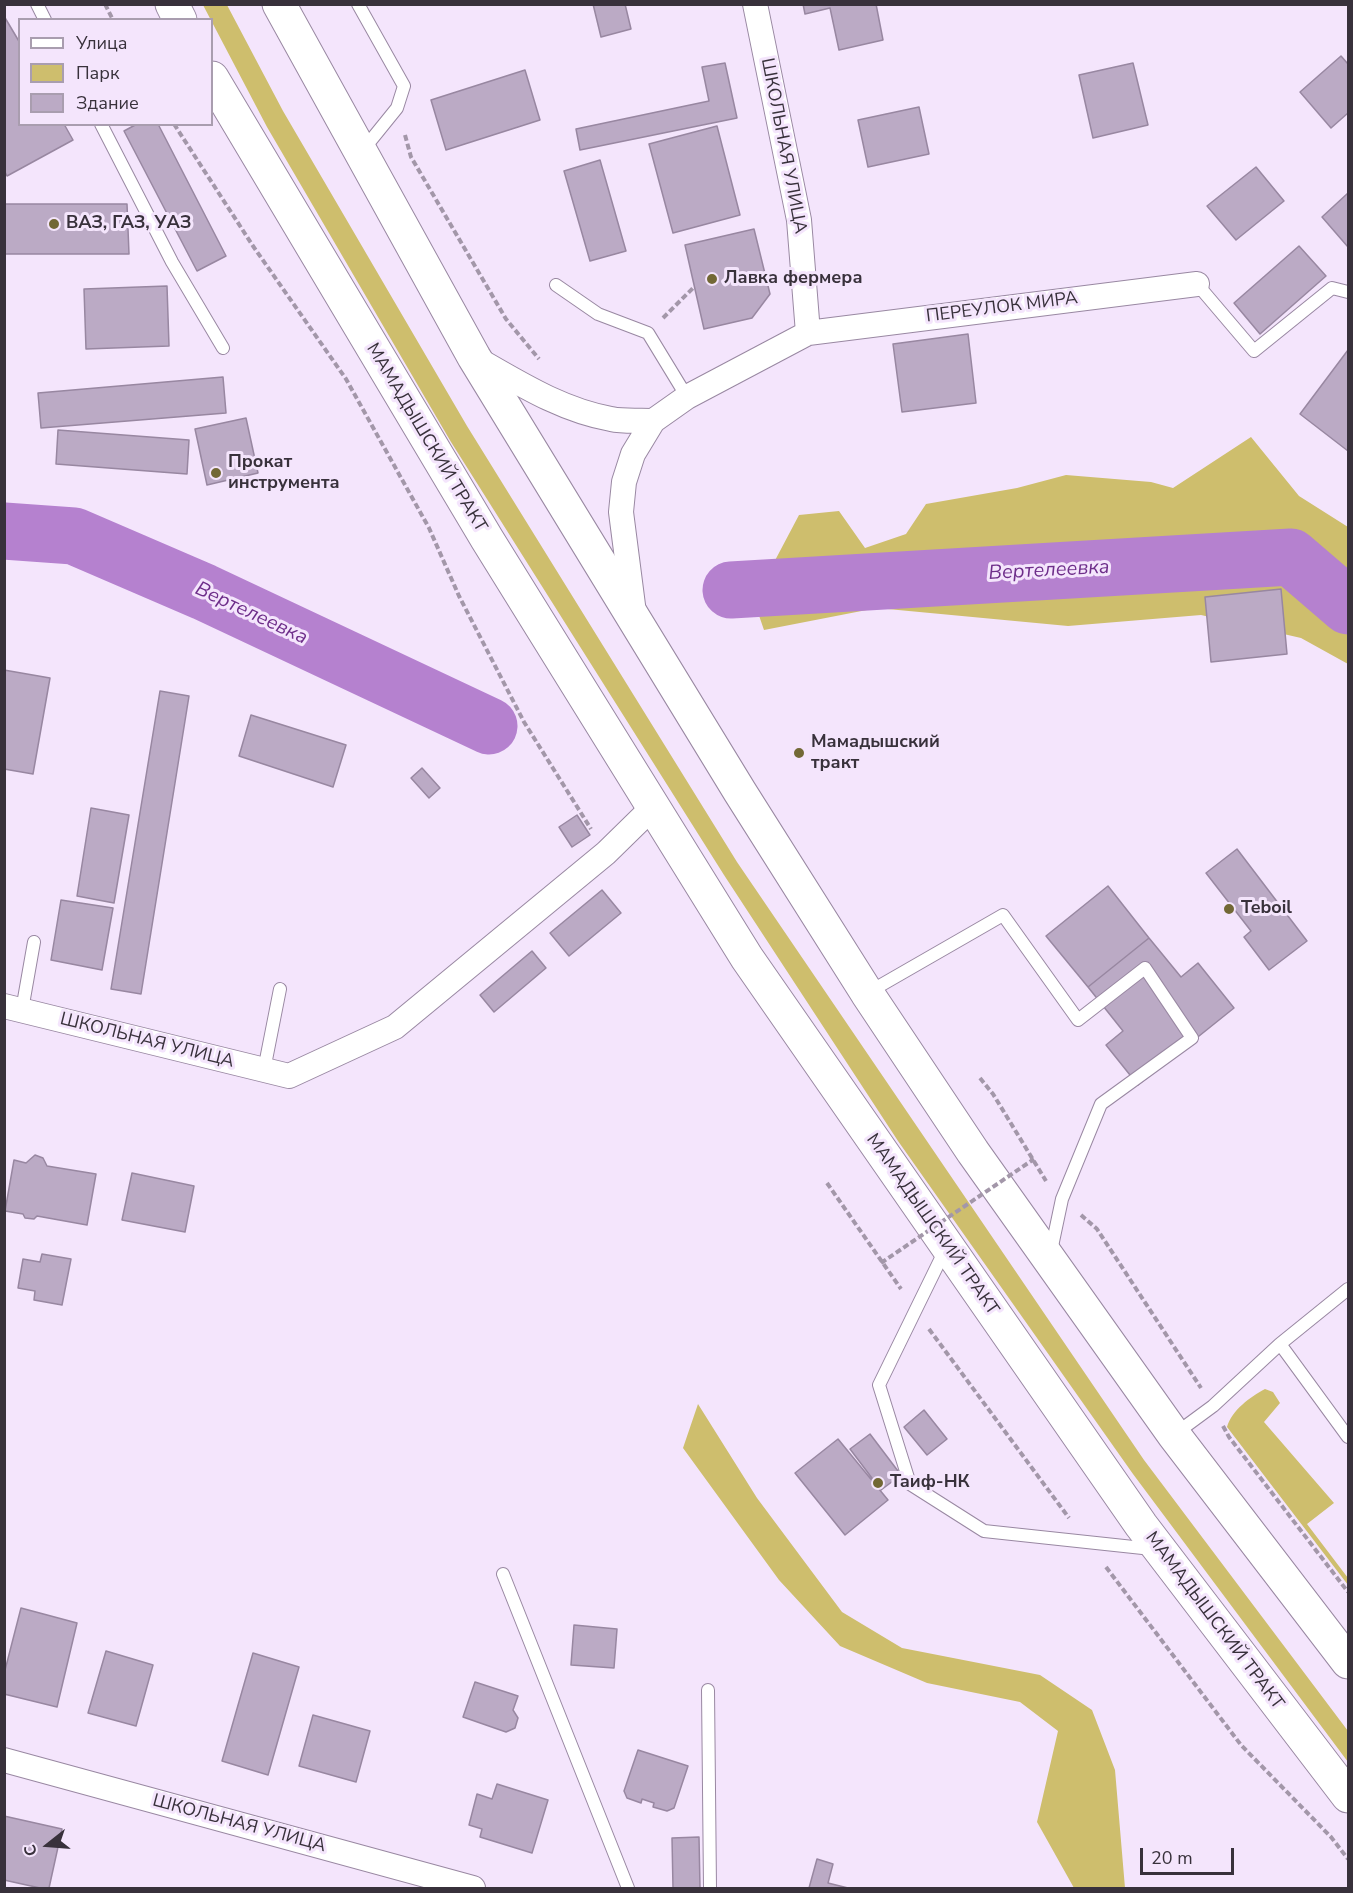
<!DOCTYPE html>
<html>
<head>
<meta charset="utf-8">
<style>
  body { margin:0 }
  #map { position:relative; width:1353px; height:1893px; overflow:hidden; background:#f4e5fc; font-family:"Nunito Sans",sans-serif }
  canvas { display:block }
  .frame { position:absolute; inset:0; border:6px solid #38313b; pointer-events:none }
  .legend { position:absolute; left:18px; top:18px; width:195px; height:108px; box-sizing:border-box; background:#f4e5fc; border:2px solid #a99daf; margin:0; padding:8px 10px; list-style:none; font-size:18px; color:#38313b }
  .legend li { display:flex; align-items:center; gap:12px; height:30px }
  .legend b { width:30px; border:2px solid #a99daf }
  .north { position:absolute; left:18px; top:1815px; width:60px; height:60px; -webkit-text-stroke:4px #f4e5fc; paint-order:stroke; rotate:253deg; font-size:16px; font-weight:700; line-height:24px; text-align:center; color:#38313b }
  .north::after { content:''; display:block; margin:auto; width:21px; height:27px; background:#38313b; clip-path:polygon(50% 0,100% 100%,50% 72%,0 100%) }
  .scale { position:absolute; left:1140px; top:1848px; width:94px; height:27px; box-sizing:border-box; border:3px solid #38313b; border-top:0; padding-left:8px; font-size:18px; line-height:21px; white-space:nowrap; color:#38313b; -webkit-text-stroke:4px #f4e5fc; paint-order:stroke }
</style>
</head>
<body>
<div id="map">
<canvas width="1353" height="1893"></canvas>
<div class="frame"></div>
<ul class="legend">
<li><b style="height:8px;background:#fff"></b>Улица</li>
<li><b style="height:16px;background:#cebe6d"></b>Парк</li>
<li><b style="height:16px;background:#bbaac5"></b>Здание</li>
</ul>
<div class="north">С</div>
<div class="scale">20 m</div>
</div>
<script>
const g = document.querySelector('canvas').getContext('2d');
g.lineJoin = 'round';
function paint(path, color) {
  g.fillStyle = color;
  g.fill(path, 'evenodd');
}
function stroke(path, color, width, dash) {
  g.strokeStyle = color;
  g.lineWidth = width;
  g.lineCap = dash ? 'butt' : 'round';
  g.setLineDash(dash || []);
  g.stroke(path);
}
function write(font, color, halo, rows, align = 'center') {
  g.font = font + ' "Nunito Sans",sans-serif';
  g.lineWidth = 6;
  g.setLineDash([]);
  g.textBaseline = 'middle';
  g.strokeStyle = halo;
  g.fillStyle = color;
  for (const [text, x, y, turn = 0] of rows) {
    g.save();
    g.translate(x, y);
    g.rotate((+turn || 0) * Math.PI / 180);
    g.textAlign = isNaN(turn) ? turn : align;
    if (halo) g.strokeText(text, 0, 0);
    g.fillText(text, 0, 0);
    g.restore();
  }
}
paint(new Path2D(`
  M203,5h24l56,106 184,315 270,436 407,598 204,271v31l-215,-288 -235,-333 -174,-266 -273,-433 -184,-315z
  M1251,437l48,59 49,31v137l-47,-26 -100,-23 -133,11 -191,-18 -113,22 -20,-58 27,-4 28,-53 40,-4 26,37 41,-14 20,-30 91,-16 49,-13 85,7 22,6z
  M1265,1389l8,3 7,11 -16,19 70,81 -27,21 41,54v7l-121,-158c5,-17 23,-30 38,-38z
  M698,1404l59,94 85,114 60,36 138,27 52,35 23,60 10,118h-51l-37,-66 21,-91 -38,-29 -93,-19 -87,-37 -61,-66 -96,-132z`), '#cebe6d');
stroke(new Path2D(`
  M4,531l70,5 130,56 285,134
  M731,590l560,-33 57,49`), '#b581cf', 57);
const building = new Path2D(`
  M593,4h32l6,25 -30,8z
  M803,4h73l7,36 -44,10 -9,-42 -25,6z
  M4,16l16,27v81h44l9,16 -66,36 -3,-6z
  M1341,56l7,8v49l-17,15 -31,-36z
  M725,63l12,55 -157,32 -4,-21 133,-28 -7,-34z
  M1133,63l15,62 -55,13 -14,-63z
  M525,70l15,50 -94,30 -15,-50z
  M919,107l10,47 -61,13 -10,-47z
  M137,124h21l68,132 -29,15 -73,-140z
  M717,126l23,89 -67,18 -24,-89z
  M600,160l26,91 -36,10 -26,-90z
  M1256,167l28,34 -48,39 -29,-34z
  M1348,193v54l-26,-30z
  M4,204h123l2,50h-125z
  M754,229l16,65 -18,24 -48,11 -19,-84z
  M1299,246l27,30 -66,58 -26,-31z
  M167,286l2,60 -83,3 -2,-60z
  M968,334l8,69 -74,9 -9,-68z
  M1348,350v101l-48,-37z
  M223,377l3,36 -185,15 -3,-35z
  M246,418l12,55 -51,12 -12,-56z
  M58,430l131,10 -2,34 -131,-10z
  M1281,589l6,65 -76,8 -6,-65z
  M4,670l46,8 -17,96 -29,-5z
  M160,691l29,5 -48,298 -30,-5z
  M251,715l95,30 -13,42 -94,-31z
  M422,768l18,20 -11,10 -18,-20z
  M91,808l38,7 -15,88 -37,-7z
  M577,815l13,20 -18,12 -13,-20z
  M1237,849l70,92 -38,29 -25,-33 7,-6 -45,-58z
  M1108,886l41,52 -61,49 -42,-51z
  M602,890l19,23 -52,43 -19,-23z
  M61,900l52,8 -11,62 -51,-10z
  M1149,938l32,39 17,-14 36,45 -96,77 -32,-40 17,-14 -35,-44z
  M532,951l14,17 -52,44 -14,-17z
  M35,1155l8,3 4,8 49,8 -9,51 -50,-9 -3,3 -9,-1 -2,-4 -18,-3 9,-51 12,3z
  M132,1173l62,13 -9,46 -63,-12z
  M42,1254l29,5 -9,46 -28,-5 1,-9 -17,-3 5,-29 17,3z
  M924,1410l23,29 -20,16 -23,-28z
  M870,1434l31,41 -20,15 -31,-41z
  M838,1439l50,61 -43,35 -50,-62z
  M21,1608l56,15 -20,84 -53,-13v-20z
  M574,1625l43,4 -3,39 -43,-3z
  M106,1651l47,14 -17,61 -48,-13z
  M253,1653l46,14 -31,108 -46,-14z
  M475,1682l43,14 -5,14 5,8 -3,10 -9,4 -43,-15z
  M313,1715l57,16 -14,51 -57,-16z
  M638,1750l50,16 -14,42 -7,3 -14,-4 1,-4 -12,-4 -1,4 -14,-5 -3,-7z
  M497,1784l51,16 -16,53 -52,-16 2,-8 -13,-4 8,-31 15,5z
  M4,1816l58,13 -13,59h-9l-36,-8z
  M699,1837l1,51h-27l-1,-50z
  M817,1859l16,5 -5,19 20,5h-39z`);
paint(building, '#bbaac5');
stroke(building, '#9887a1', 1.5);
const lane = new Path2D(`
  M37,4l8,16
  M358,4l46,82 -7,22 -34,42
  M101,124l71,138 51,86
  M1197,284l57,67 78,-63 16,4
  M556,285l42,29 50,19 39,64
  M869,992l134,-77 75,105 67,-52 47,70 -91,66 -39,95 -11,52
  M22,1010l12,-68
  M264,1070l16,-81
  M945,1250l-66,135 31,99 74,47 168,18
  M1280,1344l68,93
  M1175,1434l38,-28 67,-62 68,-55
  M503,1574l125,314
  M708,1690l2,198`);
const street = new Path2D(`
  M808,333l389,-49
  M475,358c44,25 86,52 136,61 14,3 29,1 42,2
  M634,613l-13,-101 3,-30 9,-28 20,-33 34,-24 121,-64 -9,-113 -44,-216
  M4,1006l285,70 106,-49 211,-174 47,-46
  M4,1760l469,128`);
const primary = new Path2D(`
  M172,4l8,16
  M279,4l195,353 266,435 127,201 106,159 201,283 174,227
  M212,78l275,461 260,419 394,567 207,271`);
stroke(lane, '#9988a2', 14);
stroke(street, '#9988a2', 26);
stroke(primary, '#9988a2', 35);
stroke(new Path2D(`
  M105,4l8,16
  M174,124l79,122 93,133 83,149 30,68 65,126 67,107
  M405,135l6,22 95,162 33,40
  M663,318l31,-31
  M980,1078l13,16 53,87
  M827,1183l74,106
  M1081,1215l16,14 104,159
  M929,1329l140,189
  M1223,1426l6,11 119,155
  M1106,1567l135,178 90,92 17,22`), '#a397a9', 4, [6, 3]);
stroke(lane, '#fff', 12);
stroke(street, '#fff', 24);
stroke(primary, '#fff', 33);
stroke(new Path2D(`
  M881,1263l153,-104`), '#a397a9', 4, [6, 3]);
for (const [x, y, r, color] of [
  [54,224,6,"#726835"],
  [712,279,6,"#726835"],
  [216,473,6,"#726835"],
  [799,753,6,"#726835"],
  [1229,909,6,"#726835"],
  [878,1483,6,"#726835"]
]) {
  const dot = new Path2D();
  dot.arc(x, y, r, 0, 2 * Math.PI);
  g.fillStyle = color;
  g.fill(dot);
  stroke(dot, '#f4e5fc', 2);
}
write('18px', '#38313b', '#f4e5fc', [
  ["ШКОЛЬНАЯ УЛИЦА",783,146,79],
  ["ПЕРЕУЛОК МИРА",1002,308,-7],
  ["МАМАДЫШСКИЙ ТРАКТ",426,438,59],
  ["ШКОЛЬНАЯ УЛИЦА",147,1041,14],
  ["МАМАДЫШСКИЙ ТРАКТ",932,1225,55],
  ["МАМАДЫШСКИЙ ТРАКТ",1214,1621,53],
  ["ШКОЛЬНАЯ УЛИЦА",239,1824,15]
]);
write('bold 18px', '#38313b', '#f4e5fc', [
  ["ВАЗ, ГАЗ, УАЗ",66,224],
  ["Лавка фермера",724,279],
  ["Прокат",228,463],
  ["инструмента",228,484],
  ["Мамадышский",811,743],
  ["тракт",811,764],
  ["Teboil",1241,909],
  ["Таиф-НК",890,1483]
], 'left');
write('italic 20px', '#6e2e8a', '#f4e5fc', [
  ["Вертелеевка",1049,571,-3],
  ["Вертелеевка",251,614,25]
]);
</script>
</body>
</html>
